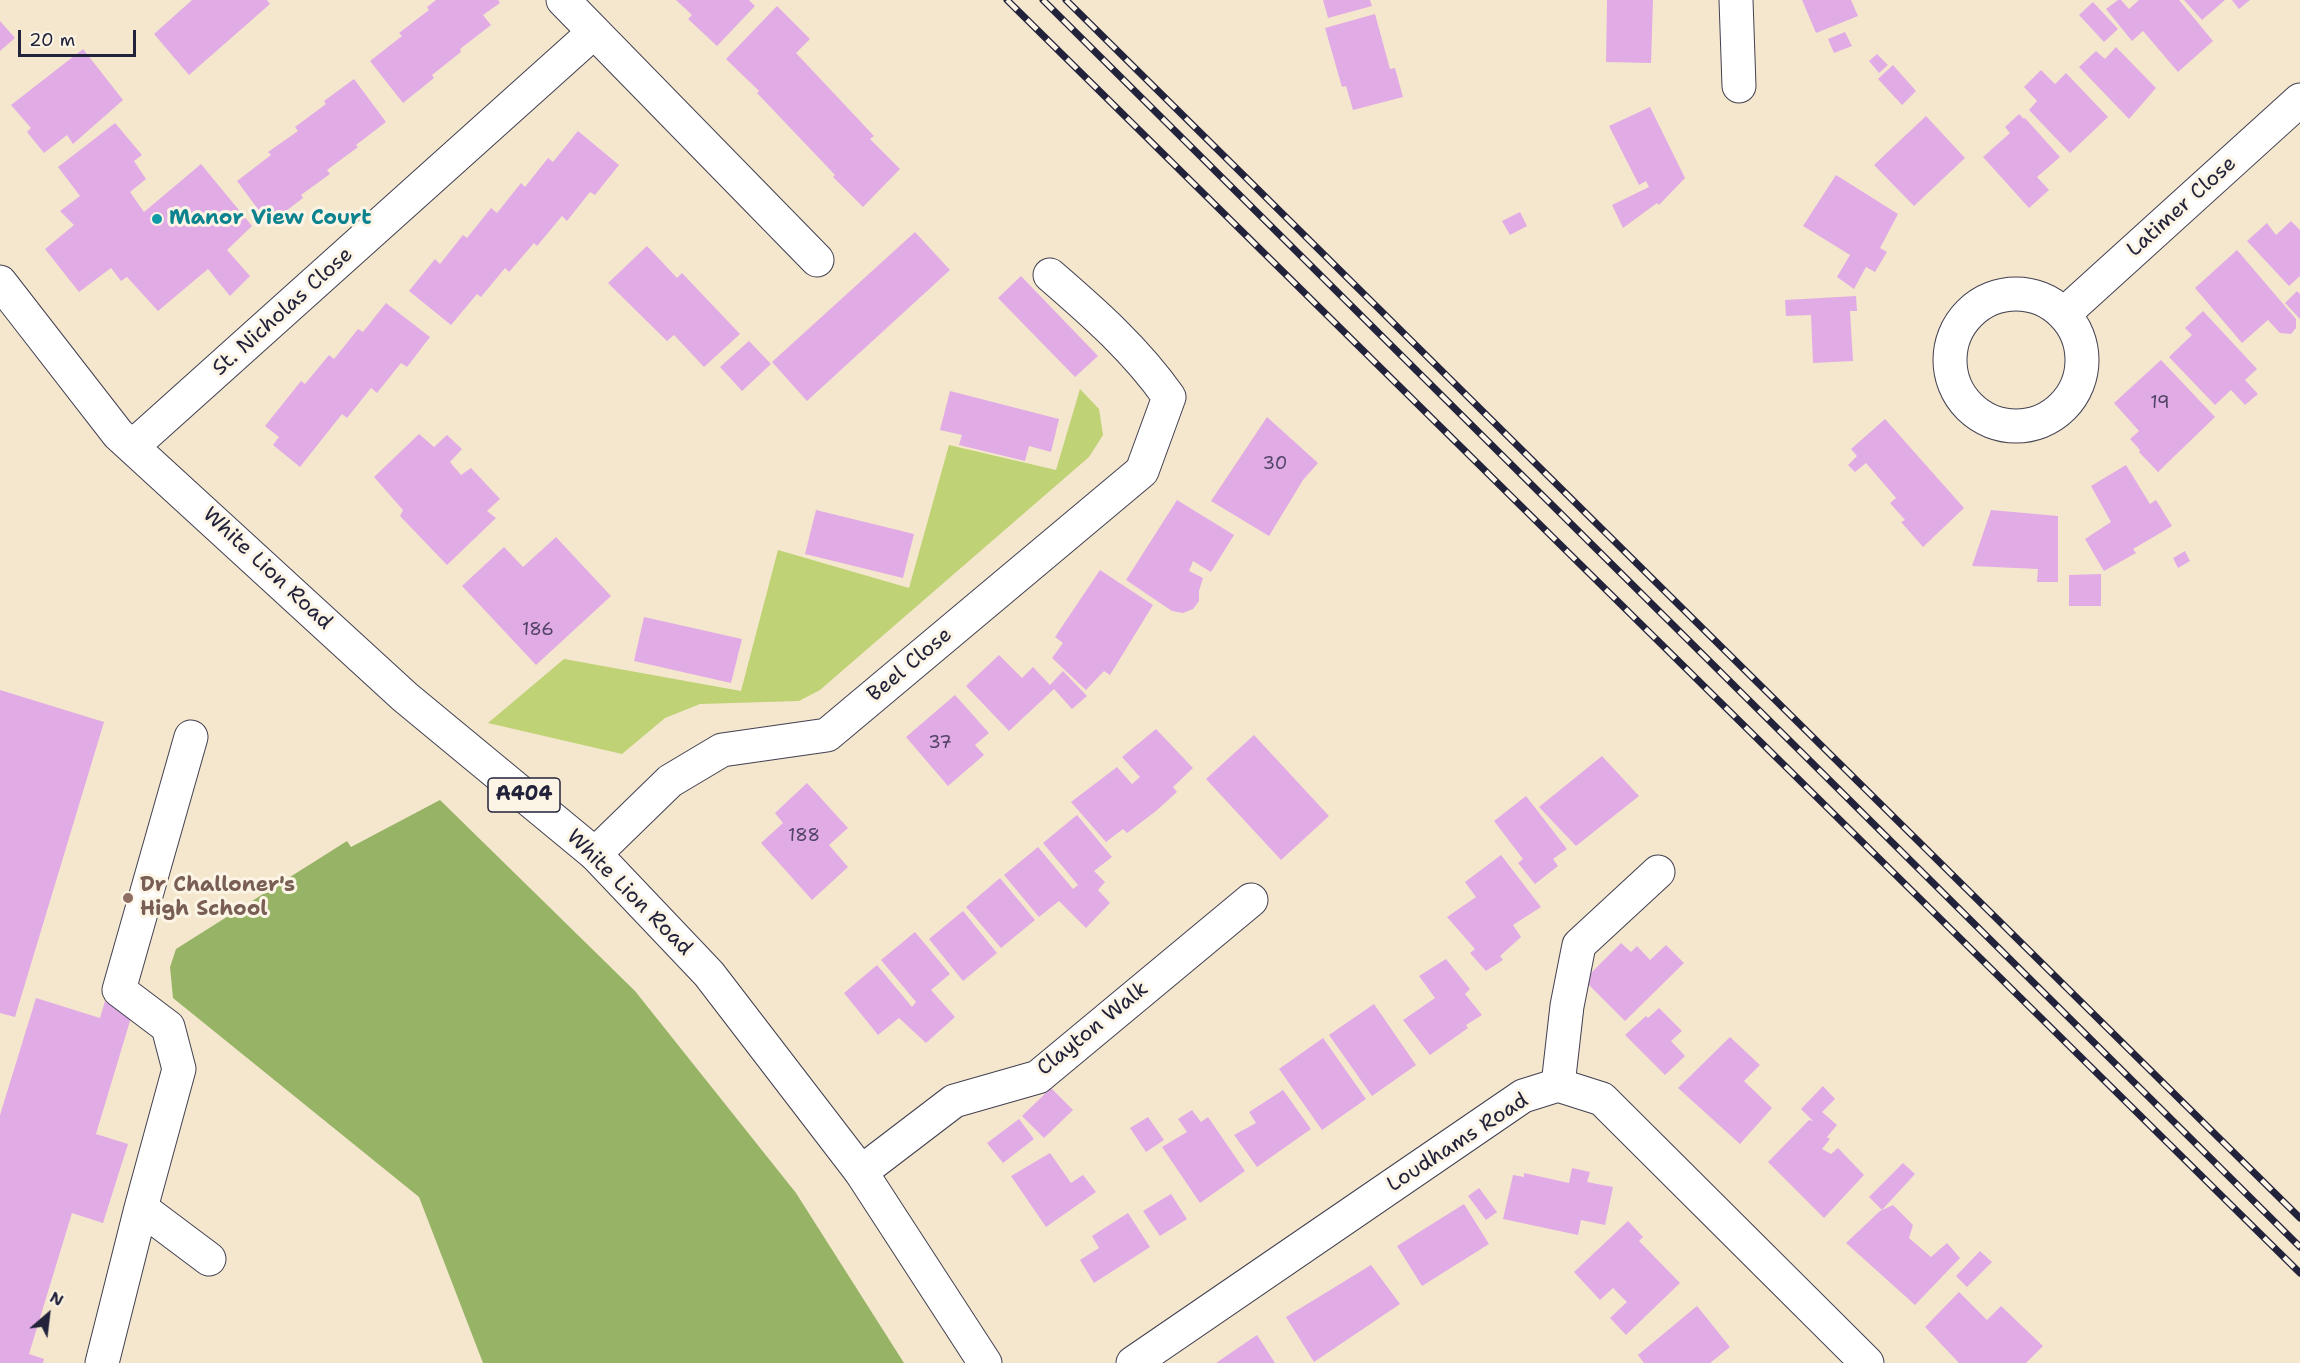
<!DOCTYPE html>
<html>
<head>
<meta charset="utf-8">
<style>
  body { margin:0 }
  #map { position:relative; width:2300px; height:1363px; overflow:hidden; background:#f4e7cd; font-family:"Shantell Sans",sans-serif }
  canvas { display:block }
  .north { position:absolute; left:18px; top:1285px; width:60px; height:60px; -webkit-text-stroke:4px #fcf5e5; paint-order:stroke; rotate:28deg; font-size:16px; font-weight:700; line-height:24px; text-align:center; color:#22223b }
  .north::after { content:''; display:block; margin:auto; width:21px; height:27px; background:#22223b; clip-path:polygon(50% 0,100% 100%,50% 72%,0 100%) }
  .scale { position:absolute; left:18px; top:30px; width:118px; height:27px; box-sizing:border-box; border:3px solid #22223b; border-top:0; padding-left:8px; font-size:18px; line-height:21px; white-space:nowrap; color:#22223b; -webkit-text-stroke:4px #fcf5e5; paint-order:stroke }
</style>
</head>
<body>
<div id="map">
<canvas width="2300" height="1363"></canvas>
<div class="north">N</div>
<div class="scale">20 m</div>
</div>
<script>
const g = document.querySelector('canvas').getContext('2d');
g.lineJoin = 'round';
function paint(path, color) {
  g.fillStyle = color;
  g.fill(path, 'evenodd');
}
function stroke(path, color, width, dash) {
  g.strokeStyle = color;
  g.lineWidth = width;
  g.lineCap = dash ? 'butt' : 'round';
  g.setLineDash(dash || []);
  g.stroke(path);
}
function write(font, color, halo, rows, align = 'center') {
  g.font = font + ' "Shantell Sans",sans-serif';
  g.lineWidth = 6;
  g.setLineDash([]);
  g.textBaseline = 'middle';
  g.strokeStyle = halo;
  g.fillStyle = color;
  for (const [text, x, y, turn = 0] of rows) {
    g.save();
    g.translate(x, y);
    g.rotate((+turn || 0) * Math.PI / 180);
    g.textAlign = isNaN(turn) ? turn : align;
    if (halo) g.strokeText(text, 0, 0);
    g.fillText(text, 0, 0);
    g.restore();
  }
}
paint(new Path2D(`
  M1080,389l19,20 4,26 -14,22 -269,233 -21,11 -99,3 -35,14 -43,36 -134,-31 76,-64 177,32 37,-141 131,38 40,-143 107,25z`), '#bfd275');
paint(new Path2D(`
  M440,800l195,191 161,202 108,170h-421l-64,-166 -246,-199 -3,-31 6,-18 171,-108 4,6z`), '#97b466');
paint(new Path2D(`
  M192,0h75l3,4 -81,71 -35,-41z
  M436,0h62l2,3 -17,12 8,10 -31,24 1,3 -29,23 2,3 -31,25 -33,-42 32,-25 -3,-3 30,-23 -2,-3z
  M676,0h73l6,6 -38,40 -29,-27 4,-4z
  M1323,0h47l2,6 -44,12z
  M1607,0h46l-2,63 -45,-1z
  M1802,0h49l7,16 -42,17z
  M2118,0h3l8,9 10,-9h40l34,41 -35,31 -35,-41 -11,10 -26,-32z
  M2184,0h41l-23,20z
  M2232,0h18l-11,9z
  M2093,2l25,27 -14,13 -25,-27z
  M777,6l33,33 -14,14 78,83 -4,3 30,30 -37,38 -30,-30 2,-2 -78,-82 2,-2 -33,-32z
  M1375,14l15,55 5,-1 8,29 -50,13 -7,-24 -4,1 -17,-59z
  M0,21l15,17 -15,13z
  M1845,32l7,14 -18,7 -6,-14z
  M2116,47l40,41 -27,31 -50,-52 17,-16 9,8z
  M83,49l40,51 -50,44 -6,-9 -23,18 -17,-21 4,-4 -20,-23z
  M1877,54l11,11 -9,8 -10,-12z
  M1893,65l23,26 -14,14 -24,-26z
  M2041,70l14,14 11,-11 42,44 -38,36 -41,-43 8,-9 -13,-14z
  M354,79l32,43 -30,23 2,2 -31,23 3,4 -29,21 2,3 -34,26 -32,-43 34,-26 -3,-3 30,-21 -3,-4 31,-23 -2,-3z
  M1650,107l35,71 -26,27 -2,-2 -34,25 -11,-23 37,-18 -3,-6 -7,4 -30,-59z
  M2019,114l5,5 1,-1 35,39 -23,20 12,13 -20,18 -46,-51 27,-24 -5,-6z
  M1926,116l39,42 -51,48 -40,-41z
  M115,123l27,32 -8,6 12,18 -16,13 14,20 57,-48 51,62 -25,24 23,26 -20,20 -22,-27 -50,42 -31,-34 -6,4 -10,-13 -32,24 -34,-43 29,-24 -14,-14 20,-15 -22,-29z
  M578,131l41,34 -24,30 -5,-3 -23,29 -5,-5 -25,30 -3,-3 -25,29 -4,-4 -24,29 -4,-3 -26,31 -42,-34 26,-32 5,5 23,-29 4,3 24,-30 6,5 24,-30 4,4 23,-29 5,4z
  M1836,175l62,39 -18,34 7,4 -12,20 -9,-5 -12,22 -17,-12 13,-22 -47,-29z
  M1520,212l7,14 -17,9 -8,-14z
  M2291,221l9,9v46l-11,10 -42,-45 20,-18 9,12z
  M915,232l35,38 -143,131 -35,-39z
  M647,246l30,32 5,-5 58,61 -36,33 -30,-32 -7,6 -59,-58z
  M2237,250l59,69v9l-5,6 -11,-1 -12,-13 -26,23 -47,-55z
  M1021,276l77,80 -23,21 -77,-79z
  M2297,291l3,3v25l-15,-16z
  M1856,296l1,15h-7l3,50 -40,2 -2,-48 -25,1 -1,-16z
  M386,303l44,34 -23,30 -6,-4 -24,30 -6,-5 -24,30 -5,-4 -42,53 -27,-22 6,-8 -14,-11 36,-45 4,3 24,-29 5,4 24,-30 5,3z
  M2203,311l54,58 -12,11 13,14 -13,11 -14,-15 -16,15 -46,-48 23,-22 -7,-7z
  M749,341l22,23 -29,27 -22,-24z
  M2161,360l54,57 -57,55 -19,-20 1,-2 -10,-11 9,-8 -25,-28z
  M950,391l109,28 -8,33 -22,-6 -4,15 -66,-16 3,-10 -22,-5z
  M1267,417l51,46 -15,17 -34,56 -58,-35z
  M1885,419l79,89 -41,39 -22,-25 4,-2 -15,-17 6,-5 -30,-35 -11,9 -7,-7 9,-9 -6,-7z
  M419,434l15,13 13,-12 15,14 -12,13 11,13 10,-7 29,31 -13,12 9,7 -49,47 -47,-49 3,-6 -29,-33z
  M2126,465l24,39 6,-4 16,26 -39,23 3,4 -32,18 -19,-32 26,-17 -20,-36z
  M1177,500l57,35 -23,37 -18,-11 -4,10 14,7 -4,13v10l-6,8 -10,4 -11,-2 -46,-31z
  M816,510l98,24 -11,44 -98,-24z
  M1991,510l67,6v66h-21l1,-13 -66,-3z
  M556,537l55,59 -75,69 -74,-79 42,-39 19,20z
  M2185,551l5,10 -12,7 -5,-10z
  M1100,570l53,35 -43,70 -6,-4 -18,19 -34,-32 11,-15 -8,-6z
  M2101,574v32h-32v-31z
  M644,617l98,22 -11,44 -97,-22z
  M999,655l23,23 11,-11 17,18 13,-14 24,25 -15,13 -18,-20 -45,42 -43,-45z
  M0,690l104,32 -89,295 -15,-4z
  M955,695l34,38 -14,12 9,10 -36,31 -42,-49z
  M1156,729l37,39 -20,19 4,5 -21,19 -29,22 -4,-4 -17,13 -35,-40 46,-35 15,17 8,-7 -18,-20z
  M1254,735l75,81 -48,44 -75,-81z
  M1602,756l37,40 -63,50 -37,-39z
  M807,783l41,45 -19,17 19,22 -36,33 -51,-57 22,-20 -8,-10z
  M1526,796l41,53 -14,10 5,7 -23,18 -17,-21 5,-4 -29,-38z
  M1077,815l35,42 -18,14 11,11 -7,8 12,13 -24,25 -27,-27 -20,16 -35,-42 34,-28 35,42 5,-4 -35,-42z
  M1501,855l40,52 -28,18 8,12 -21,19 3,4 -17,11 -16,-18 5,-4 -28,-32 29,-20 -11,-15z
  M1000,878l35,42 -34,28 -35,-41z
  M963,911l34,42 -34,28 -34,-42z
  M915,932l35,42 -19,16 24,27 -29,26 -27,-25 -21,17 -34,-42 33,-28 35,42 4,-5 -35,-42z
  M1621,943l10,9 6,-6 13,14 16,-15 18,18 -59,58 -41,-41z
  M1446,959l24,30 -5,5 17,21 -16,10 2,3 -38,27 -27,-35 32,-22 -16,-22z
  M36,998l64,20 5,-17 28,10 -37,123 32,10 -25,79 -31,-10 -43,141 15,5 -1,4h-43v-248z
  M1374,1004l42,61 -44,31 -43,-61z
  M1659,1008l23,23 -11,10 14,15 -20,19 -40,-40 21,-19 2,2z
  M1730,1037l30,28 -16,16 28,27 -32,36 -62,-56z
  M1323,1038l43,61 -44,31 -43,-61z
  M1823,1086l12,13 -13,13 15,13 -10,12 3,2 -8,10 9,5 7,-6 26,27 -40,43 -56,-56 41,-42 4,1 -12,-12z
  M1051,1088l22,22 -29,28 -22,-22z
  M1283,1090l28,39 -54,38 -23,-32 22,-12 -7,-11z
  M1192,1110l9,12 7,-5 37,54 -45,32 -38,-56 25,-15 -9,-13z
  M1148,1117l16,23 -18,12 -16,-24z
  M1019,1119l15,20 -31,24 -16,-20z
  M1050,1153l21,30 12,-8 13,17 -50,35 -35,-51z
  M1903,1163l12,11 -33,36 -13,-13z
  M1572,1168l18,4 -3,10 26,5 -8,38 -24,-5 -3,15 -75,-16 10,-44 11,2v-4l45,10z
  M1479,1188l18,24 -11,8 -18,-24z
  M1171,1194l16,25 -27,17 -17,-25z
  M1464,1204l25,40 -67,42 -25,-40z
  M1893,1205l20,20 -4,13 22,19 16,-14 13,15 -45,47 -69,-62 34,-32z
  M1128,1213l22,34 -56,36 -14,-23 19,-12 -7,-12z
  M1628,1221l15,16 -4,4 41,42 -54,52 -16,-17 17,-16 -14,-14 -13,12 -26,-28z
  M1980,1251l12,11 -25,25 -11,-11z
  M1371,1265l29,39 -86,58 -28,-45z
  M1959,1292l28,28 14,-14 42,40 -17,17h-67l-34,-36z
  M1697,1306l33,41 -20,16h-66l-6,-8z
  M1257,1335l18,28h-59z`), '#e1ace6');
const minor = new Path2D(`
  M563,0l254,260
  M1736,0l3,86
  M1950 360a66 66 0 1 1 132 0a66 66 0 1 1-132 0Z
  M2065,313l235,-213
  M133,446l460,-413
  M191,737l-72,253 49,37 11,42 -38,139 68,51
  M595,854l75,-73 52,-31 105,-15 315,-264 27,-74c-33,-47 -75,-84 -119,-122
  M1558,1085l9,-79 12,-61 79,-73
  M861,1172l93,-71 84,-24 213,-177
  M102,1363l39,-155
  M1133,1363l390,-267 35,-11 44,14 265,264`);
const major = new Path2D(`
  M0,282l118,152 287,263 190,157 114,120 152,198 124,191`);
stroke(minor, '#424051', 35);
stroke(major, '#424051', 35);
stroke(minor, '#fff', 33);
stroke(major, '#fff', 33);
const rail = new Path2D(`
  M1007,0l1293,1273
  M1043,0l1257,1247
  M1066,0l1234,1218`);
stroke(rail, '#22223b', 7);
stroke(rail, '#fcf5e5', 4.5, [14]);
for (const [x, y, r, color] of [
  [157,219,6,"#0f9aa8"],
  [128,898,6,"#8d6e63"]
]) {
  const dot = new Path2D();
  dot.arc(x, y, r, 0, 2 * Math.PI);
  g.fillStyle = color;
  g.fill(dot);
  stroke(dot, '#fcf5e5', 2);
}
write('18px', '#524466', null, [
  ["19",2160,403],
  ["30",1275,464],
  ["186",538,630],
  ["37",940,743],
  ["188",804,836]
]);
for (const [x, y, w] of [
  [524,795,72]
]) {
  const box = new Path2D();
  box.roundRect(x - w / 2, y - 17, w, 34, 4.5);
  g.fillStyle = '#fcf5e5';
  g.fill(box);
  stroke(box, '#22223b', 1.5);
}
write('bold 20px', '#22223b', null, [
  ["A404",524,795]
]);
write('21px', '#22223b', '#fcf5e5', [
  ["Latimer Close",2182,207,-42],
  ["St. Nicholas Close",283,312,-42],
  ["White Lion Road",267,569,43],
  ["Beel Close",910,665,-40],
  ["White Lion Road",629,893,45],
  ["Clayton Walk",1093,1029,-39],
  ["Loudhams Road",1458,1143,-33]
]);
write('bold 21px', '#0d838f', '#fcf5e5', [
  ["Manor View Court",169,219]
], 'left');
write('bold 21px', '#785e54', '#fcf5e5', [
  ["Dr Challoner's",140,886],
  ["High School",140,910]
], 'left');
</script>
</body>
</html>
